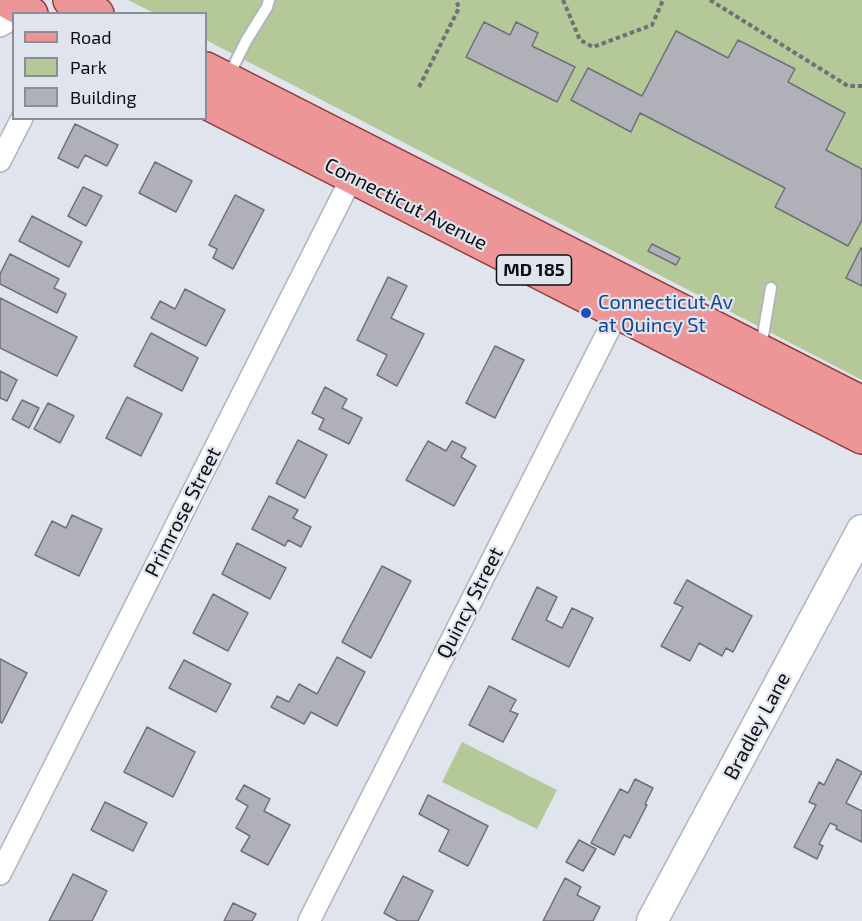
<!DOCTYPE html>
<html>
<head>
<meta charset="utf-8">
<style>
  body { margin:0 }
  #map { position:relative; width:862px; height:921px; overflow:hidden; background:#dfe4ed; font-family:"Exo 2",sans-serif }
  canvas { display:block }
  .legend { position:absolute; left:12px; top:12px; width:195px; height:108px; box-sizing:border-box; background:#dfe4ed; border:2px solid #8b8e95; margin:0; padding:8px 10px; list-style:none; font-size:18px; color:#0d0e11 }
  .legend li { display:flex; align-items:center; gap:12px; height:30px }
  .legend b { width:30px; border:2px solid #8b8e95 }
</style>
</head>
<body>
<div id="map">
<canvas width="862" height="921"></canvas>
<ul class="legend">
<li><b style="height:8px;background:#ec9697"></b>Road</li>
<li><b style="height:16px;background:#b5c898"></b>Park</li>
<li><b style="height:16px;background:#b0b0b9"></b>Building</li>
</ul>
</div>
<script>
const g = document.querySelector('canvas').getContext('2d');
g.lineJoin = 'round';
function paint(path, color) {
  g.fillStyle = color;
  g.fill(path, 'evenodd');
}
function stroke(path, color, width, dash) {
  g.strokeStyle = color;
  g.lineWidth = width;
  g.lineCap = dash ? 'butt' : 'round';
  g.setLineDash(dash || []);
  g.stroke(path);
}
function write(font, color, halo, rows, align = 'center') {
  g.font = font + ' "Exo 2",sans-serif';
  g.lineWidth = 4.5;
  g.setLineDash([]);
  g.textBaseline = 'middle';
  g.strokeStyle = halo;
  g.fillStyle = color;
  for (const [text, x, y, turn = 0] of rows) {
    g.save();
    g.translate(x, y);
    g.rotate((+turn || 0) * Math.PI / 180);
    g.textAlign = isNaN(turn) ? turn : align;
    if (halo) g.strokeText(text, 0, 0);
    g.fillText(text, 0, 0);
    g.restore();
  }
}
paint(new Path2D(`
  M128,0h734v380l-656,-340v-26l-52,-1z
  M462,742l95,48 -20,39 -95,-47z`), '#b5c898');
const building = new Path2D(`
  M484,22l26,13 6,-13 22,11 -6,13 43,21 -18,35 -91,-45z
  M676,31l52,27 10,-18 57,29 -7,13 57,31 -19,37 36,19v51l-14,26 -73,-39 10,-19 -145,-75 -9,19 -60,-32 17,-32 54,28z
  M75,124l43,21 -11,21 -22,-11 -7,13 -20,-10z
  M155,162l37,19 -16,31 -37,-19z
  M83,187l19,9 -16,30 -18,-10z
  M235,195l29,15 -31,59 -20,-11 4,-9 -8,-4z
  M32,216l50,26 -13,25 -50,-26z
  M652,244l28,14 -4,7 -28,-14z
  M861,248h1v38l-16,-8z
  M10,254l49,25 -5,9 12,6 -9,19 -57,-29v-10z
  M388,277l19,9 -16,32 33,16 -27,52 -20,-11 10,-20 -30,-15z
  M185,289l40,21 -19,36 -55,-28 9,-17 15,8z
  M0,298l77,39 -20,39 -57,-28z
  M151,333l47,25 -16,33 -48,-25z
  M495,346l29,14 -29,58 -29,-15z
  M0,371l17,9 -10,21 -7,-3z
  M325,387l22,12 -5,9 20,10 -13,26 -30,-15 5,-10 -12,-6z
  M127,397l35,17 -21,42 -35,-18z
  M22,400l17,8 -10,20 -17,-9z
  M48,403l26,13 -14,27 -26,-14z
  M298,440l29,15 -22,43 -29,-15z
  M428,441l18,10 6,-10 14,7 -5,9 15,9 -22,40 -48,-26z
  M269,496l29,14 -5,8 18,9 -10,20 -13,-7 -3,6 -33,-17z
  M72,515l30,14 -23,47 -44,-21 17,-34 14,7z
  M237,543l49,25 -16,31 -48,-25z
  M382,566l29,15 -40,77 -29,-16z
  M687,580l65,36 -19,36 -7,-4 -4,8 -23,-13 -9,18 -29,-15 22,-39 -9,-4z
  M537,587l20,10 -11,23 16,8 10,-20 21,10 -24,49 -57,-28z
  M213,594l35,19 -20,38 -35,-18z
  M337,657l28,15 -28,54 -26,-14 -7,12 -33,-17 6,-11 12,6 10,-18 18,10z
  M0,659l27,14 -25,50 -2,-1z
  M184,660l47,24 -15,28 -47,-24z
  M489,686l27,14 -6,11 8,3 -15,28 -34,-17z
  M147,727l48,25 -22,45 -49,-25z
  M837,759l25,13 -16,31 16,8v31l-26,-13 1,-3 -7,-3 -11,21 4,2 -6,13 -23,-12 22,-42 -7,-3 10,-20 5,3z
  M635,779l18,9 -8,16 2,1 -17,33 -6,-3 -10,20 -23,-12 29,-54 8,4z
  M244,785l26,14 -6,12 26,14 -22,40 -27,-14 9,-15 -14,-8 12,-22 -12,-7z
  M428,795l60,31 -20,40 -29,-15 10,-21 -30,-16z
  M105,802l42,21 -14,28 -42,-21z
  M579,840l17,9 -13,22 -17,-9z
  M73,874l34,17 -15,30h-43z
  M403,876l30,15 -15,30h-20l-14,-8z
  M565,878l16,9 -4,8 23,12 -7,14h-50z
  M233,903l23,11 -4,7h-28z`);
paint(building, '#b0b0b9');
stroke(building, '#6f6f78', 1.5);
const lane = new Path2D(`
  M228,77l18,-36 21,-34 2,-7
  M761,347l10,-59`);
const street = new Path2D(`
  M0,26l14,-8
  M0,161l22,-43
  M0,874l357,-707
  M309,921l314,-619`);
const secondary = new Path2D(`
  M652,921l210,-391`);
const primary = new Path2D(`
  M5,0l26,14
  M70,0l27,14
  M206,69l656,334
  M206,102l656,335`);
stroke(lane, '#b0b5bd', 14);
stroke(street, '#b0b5bd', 24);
stroke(secondary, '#b0b5bd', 33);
stroke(primary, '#96393b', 36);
stroke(new Path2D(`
  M563,0l17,40 13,7 59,-22 11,-25
  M710,0l138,86h14
  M419,87l40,-79 -3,-8`), '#6e7176', 4, [4.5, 3]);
stroke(lane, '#fff', 10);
stroke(street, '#fff', 21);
stroke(secondary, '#fff', 30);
stroke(primary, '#ec9697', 33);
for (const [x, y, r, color] of [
  [586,313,6,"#1a4fb4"]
]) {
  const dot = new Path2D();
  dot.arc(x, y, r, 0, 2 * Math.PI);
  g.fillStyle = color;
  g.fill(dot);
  stroke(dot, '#dfe4ed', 2);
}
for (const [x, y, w] of [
  [534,270,75]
]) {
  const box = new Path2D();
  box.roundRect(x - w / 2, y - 15, w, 30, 4.5);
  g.fillStyle = '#dfe4ed';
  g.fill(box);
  stroke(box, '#0d0e11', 1.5);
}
write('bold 18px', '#0d0e11', null, [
  ["MD 185",534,270]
]);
write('20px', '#0d0e11', '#dfe4ed', [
  ["Connecticut Avenue",406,204,27],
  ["Primrose Street",183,512,-63],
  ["Quincy Street",470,603,-63],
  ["Bradley Lane",757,726,-62]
]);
write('20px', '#164399', '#dfe4ed', [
  ["Connecticut Av",598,302],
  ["at Quincy St",598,325]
], 'left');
</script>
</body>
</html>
